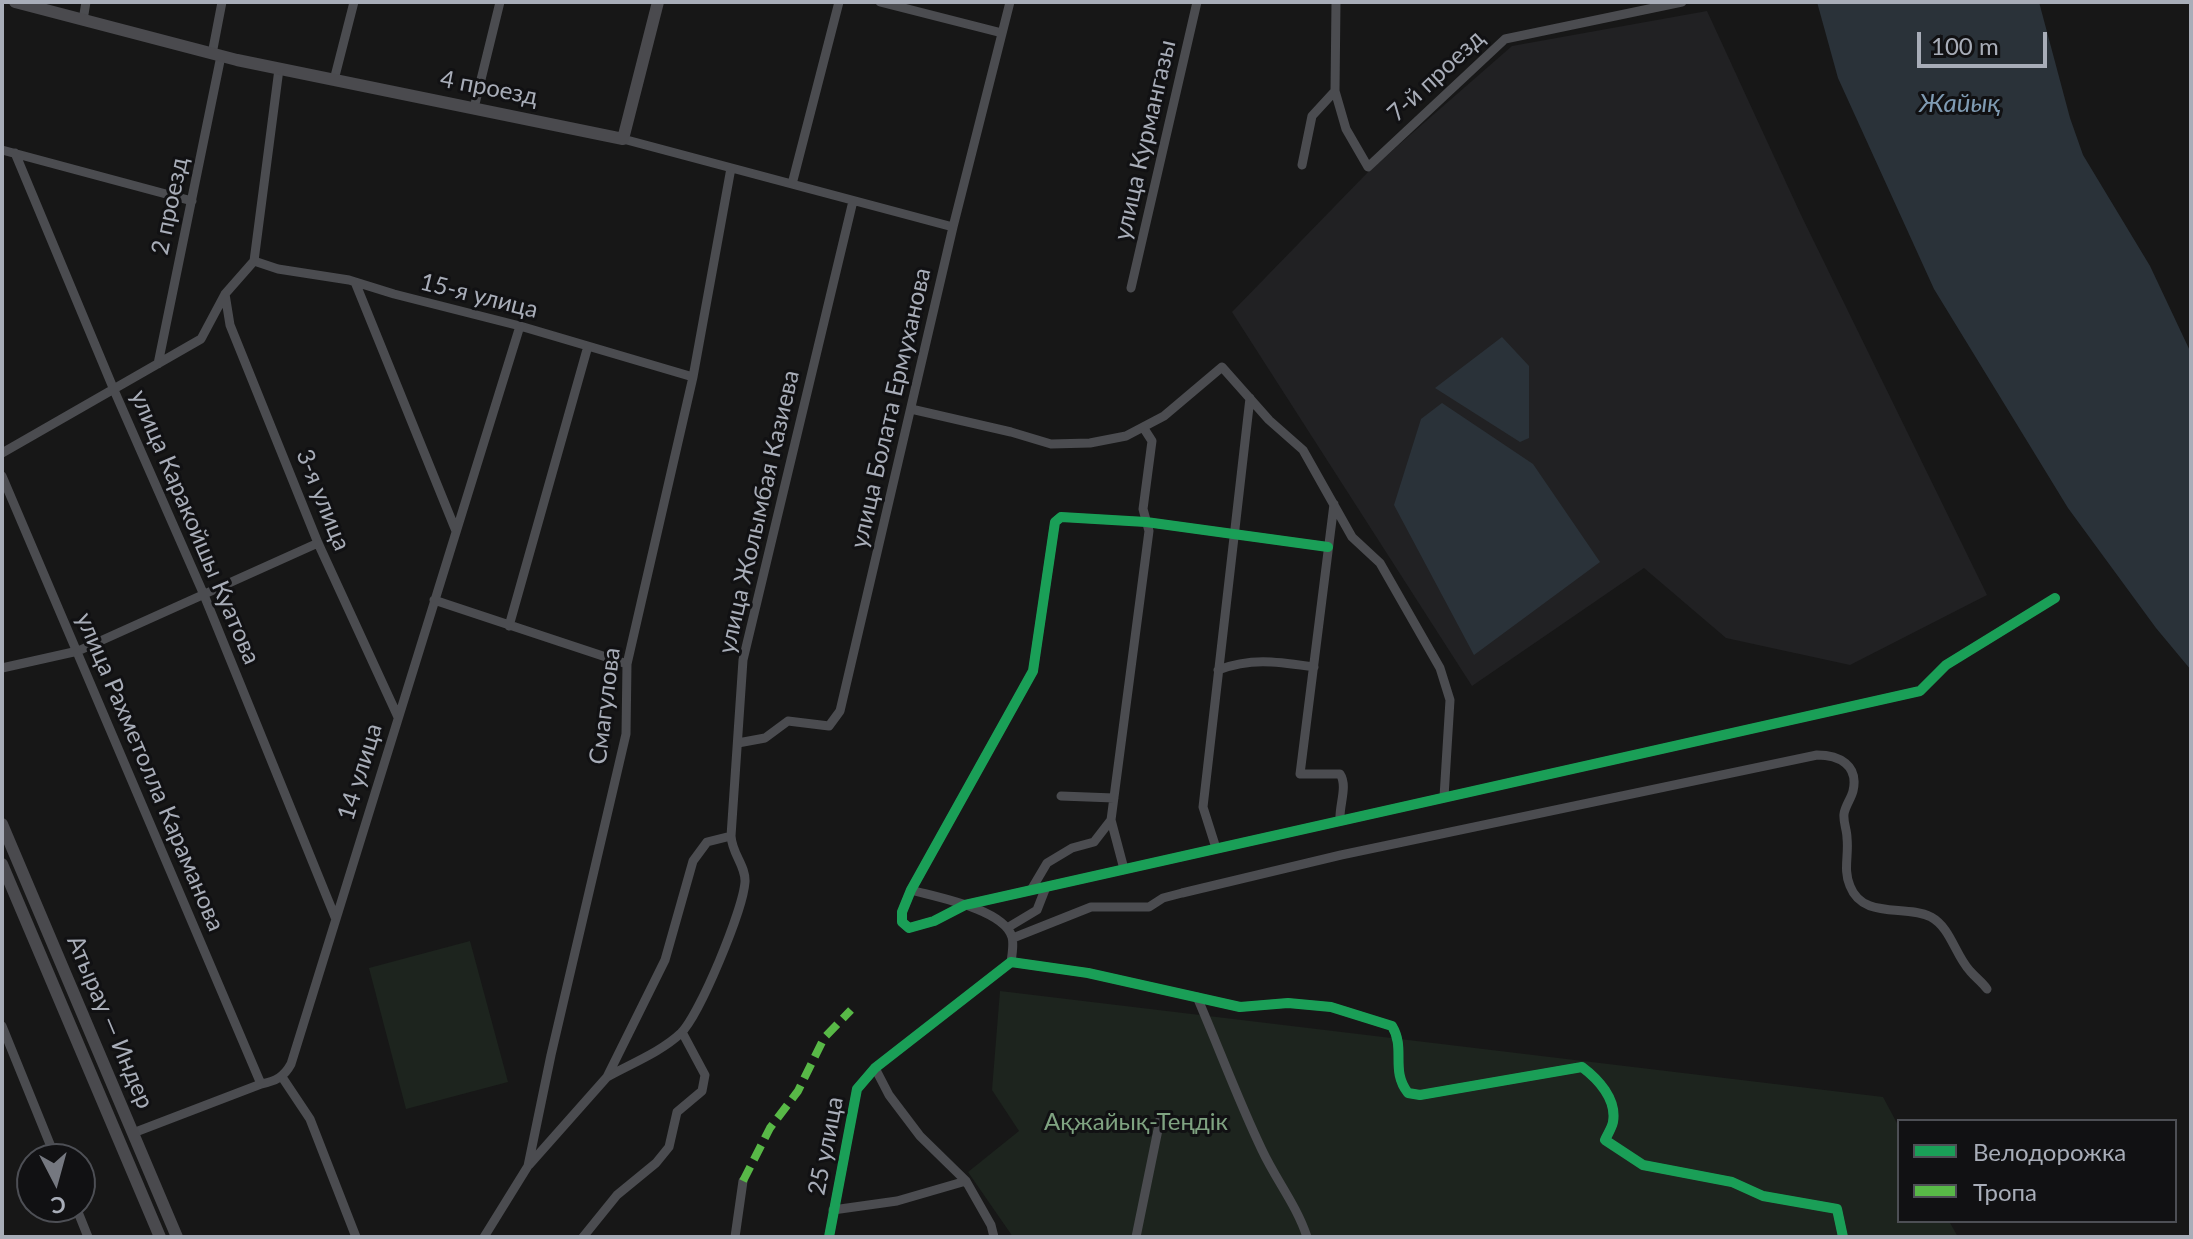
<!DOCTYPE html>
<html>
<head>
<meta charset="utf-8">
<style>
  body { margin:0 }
  #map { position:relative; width:2193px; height:1239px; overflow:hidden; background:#171717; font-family:Lato,sans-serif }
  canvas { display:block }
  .frame { position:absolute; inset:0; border:4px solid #a8adb8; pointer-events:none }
  .legend { position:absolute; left:1897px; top:1119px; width:280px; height:104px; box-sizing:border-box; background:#111113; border:2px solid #4d4f55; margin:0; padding:10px 14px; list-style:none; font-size:24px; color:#a8adb8 }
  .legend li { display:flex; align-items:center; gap:16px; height:40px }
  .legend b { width:40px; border:2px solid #4d4f55 }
  .north { position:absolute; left:16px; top:1143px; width:80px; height:80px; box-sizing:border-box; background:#111113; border:2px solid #4d4f55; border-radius:50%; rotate:174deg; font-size:22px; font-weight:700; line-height:32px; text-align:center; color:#a8adb8 }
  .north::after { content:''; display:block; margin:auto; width:28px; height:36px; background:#757880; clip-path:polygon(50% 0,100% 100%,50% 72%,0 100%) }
  .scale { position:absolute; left:1917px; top:32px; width:130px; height:36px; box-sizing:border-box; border:4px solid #a8adb8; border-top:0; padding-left:10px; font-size:24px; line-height:28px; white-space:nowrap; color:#a8adb8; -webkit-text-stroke:6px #111113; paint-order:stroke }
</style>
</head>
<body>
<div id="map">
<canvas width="2193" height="1239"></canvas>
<div class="frame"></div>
<ul class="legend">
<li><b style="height:10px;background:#1a9f57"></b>Велодорожка</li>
<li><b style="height:10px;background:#58b947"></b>Тропа</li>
</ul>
<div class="north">С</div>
<div class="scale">100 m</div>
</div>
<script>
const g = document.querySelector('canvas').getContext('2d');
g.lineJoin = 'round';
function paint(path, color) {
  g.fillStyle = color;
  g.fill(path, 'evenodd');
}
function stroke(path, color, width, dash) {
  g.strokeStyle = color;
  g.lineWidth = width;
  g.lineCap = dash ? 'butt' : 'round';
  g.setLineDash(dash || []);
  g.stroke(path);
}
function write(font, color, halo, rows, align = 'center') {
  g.font = font + ' Lato,sans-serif';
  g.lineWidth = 6;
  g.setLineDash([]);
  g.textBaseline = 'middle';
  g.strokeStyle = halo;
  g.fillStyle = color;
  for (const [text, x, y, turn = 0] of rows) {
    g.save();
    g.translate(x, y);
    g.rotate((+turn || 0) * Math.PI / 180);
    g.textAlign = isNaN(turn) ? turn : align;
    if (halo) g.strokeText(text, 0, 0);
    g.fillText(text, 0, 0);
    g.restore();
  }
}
paint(new Path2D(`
  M1707,11l94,204 186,380 -137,70 -124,-27 -82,-70 -172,118 -240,-374 138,-142 142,-124z`), '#212123');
paint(new Path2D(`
  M470,941l38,141 -102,27 -37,-141z
  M1000,991l883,106 16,30v94h50l9,16h-945l-45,-65 51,-41 -27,-41z`), '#1d241e');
paint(new Path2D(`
  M1817,2h222l31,116 13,37 67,111 41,87v317l-35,-42 -88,-120 -134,-219 -96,-211z
  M1502,337l27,29v72l-9,4 -85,-54z
  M1442,403l91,61 67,98 -126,93 -80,-150 27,-86z`), '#2a3239');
stroke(new Path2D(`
  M880,2l122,31
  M1336,2l-1,89 11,38 22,38 137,-128 177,-37
  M83,20l3,-18
  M212,54l10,-52
  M334,80l20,-78
  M474,108l26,-106
  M623,139l330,88
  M2,150l190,51
  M15,153l99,237 90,205 131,322
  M1302,165l10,-49 23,-25
  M792,184l47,-182
  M254,261l24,8 71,11 45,14 126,32 173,51
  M254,261l25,-192
  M355,282l101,249
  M1131,288l66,-286
  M225,294l5,31 88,218 80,174
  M158,364l63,-308
  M911,409l100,23 40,12 39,-1 36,-7 38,-20 58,-49 47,53 34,30 49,87 28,26 60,105 10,32 -6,97
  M2,453l199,-114 24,-45 29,-33
  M2,476l259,608
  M1334,504l-34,270h40c8,12 -1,31 0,46
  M1328,547l-182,-25 -85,-5 -6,5 -22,149 -122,219 -9,22v10l7,6 25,-7 31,-16 955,-214 26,-26 109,-67
  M434,600l193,64
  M509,626l79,-280
  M2,668l76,-17 240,-108
  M1218,670c34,-13 61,-8 96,-3
  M738,743l27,-5 23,-17 41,5 11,-15 113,-484 57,-225
  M1061,796l53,2
  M1216,848l-13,-41 47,-409
  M1124,869l-13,-49 38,-289 -6,-22 9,-68 -9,-14
  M911,890c25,7 93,19 101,47 2,7 0,18 -1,25
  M1031,890l16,-27 25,-15 22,-6 17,-22
  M1007,928l30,-18 9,-23
  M1013,938l78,-31h58l14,-9 19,-5 159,-38 476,-100c22,0 42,10 36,36 -2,8 -8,15 -9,23 -1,8 3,16 3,24 2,17 -4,32 3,48 13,34 55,18 81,31 20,11 24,38 39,54 6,7 12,11 17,18
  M1197,997c22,51 41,103 65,153 14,30 35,56 45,87
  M2,1026l54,133
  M875,1068l14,27 31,41 46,45 25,44 3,12
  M282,1077l28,42 46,118
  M607,1077c23,-13 54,-25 74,-44 19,-19 62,-123 64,-151 1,-16 -13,-28 -14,-46
  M133,1133l128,-49c15,-3 23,-7 30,-20l229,-738
  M529,1165l78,-88 58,-117 28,-99 14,-19 24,-6 12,-176 110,-459
  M76,1207l12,30
  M833,1210l64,-9 69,-20
  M484,1237l44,-71 23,-111 75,-321 1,-70 66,-287 38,-209
  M583,1237l34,-42 39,-32 13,-16 8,-35 25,-21 3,-16 -23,-43
  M735,1237l8,-56
  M829,1237l28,-148 18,-21 136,-106 77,11 152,34 48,-4 43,4 61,19c14,23 -2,44 16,67l12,2 162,-28c16,12 35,32 31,55 -1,6 -6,13 -8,18l38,25 89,17 31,14 74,13 6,28
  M1136,1237l25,-122`), '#4b4c50', 9);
stroke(new Path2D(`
  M15,2l222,58 386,79 35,-137
  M2,824l175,413
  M2,864l158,373`), '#4a4a4e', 12);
stroke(new Path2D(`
  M743,1181l27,-53 28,-37 26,-53 27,-28`), '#58b947', 8, [16, 8]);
stroke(new Path2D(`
  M1328,547l-182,-25 -85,-5 -6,5 -22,149 -122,219 -9,22v10l7,6 25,-7 31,-16 955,-214 26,-26 109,-67
  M829,1237l28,-148 18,-21 136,-106 77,11 152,34 48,-4 43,4 61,19c14,23 -2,44 16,67l12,2 162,-28c16,12 35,32 31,55 -1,6 -6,13 -8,18l38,25 89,17 31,14 74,13 6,28`), '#1a9f57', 10);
write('24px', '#a8adb8', '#111113', [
  ["7-й проезд",1436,76,-43],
  ["4 проезд",489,88,11],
  ["улица Курмангазы",1145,140,-77],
  ["2 проезд",170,206,-78],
  ["15-я улица",479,296,14],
  ["улица Болата Ермуханова",891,408,-77],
  ["3-я улица",323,500,68],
  ["улица Жолымбая Казиева",759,512,-77],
  ["улица Каракойшы Куатова",195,527,67],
  ["Смагулова",605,706,-83],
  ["улица Рахметолла Караманова",150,772,67],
  ["14 улица",360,772,-73],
  ["Атырау — Индер",110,1022,67],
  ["25 улица",826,1146,-79]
]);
write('24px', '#7fa381', '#111113', [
  ["Ақжайық-Теңдік",1136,1122]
]);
write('italic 26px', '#7f9bb3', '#111113', [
  ["Жайық",1960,104]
]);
</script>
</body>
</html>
